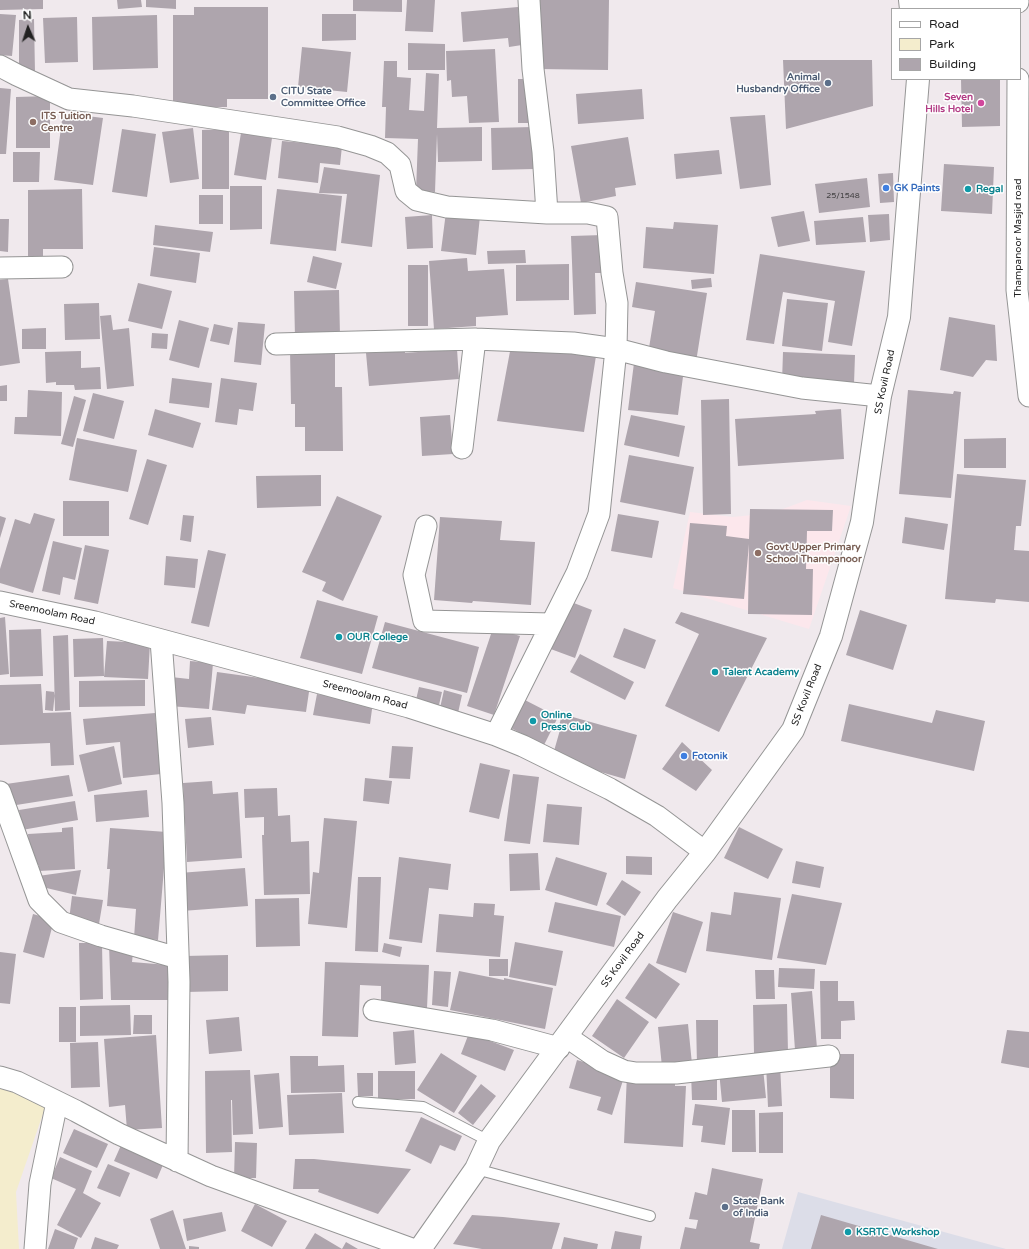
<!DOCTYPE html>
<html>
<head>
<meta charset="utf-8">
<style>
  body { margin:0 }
  #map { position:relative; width:1029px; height:1249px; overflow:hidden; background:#f0e9ed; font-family:"Varela Round",sans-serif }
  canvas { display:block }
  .legend { position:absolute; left:891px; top:8px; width:130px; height:72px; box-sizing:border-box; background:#fff; border:1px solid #a6a6a6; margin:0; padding:5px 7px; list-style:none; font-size:12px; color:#212121 }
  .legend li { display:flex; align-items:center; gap:8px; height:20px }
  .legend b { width:20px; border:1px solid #a6a6a6 }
  .north { position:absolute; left:8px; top:8px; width:40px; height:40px; -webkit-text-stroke:3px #fff; paint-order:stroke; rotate:357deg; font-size:11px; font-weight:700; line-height:16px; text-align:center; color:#212121 }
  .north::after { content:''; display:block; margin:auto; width:14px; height:18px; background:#212121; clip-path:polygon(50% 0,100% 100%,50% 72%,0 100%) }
</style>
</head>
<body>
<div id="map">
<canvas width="1029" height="1249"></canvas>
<ul class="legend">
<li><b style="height:5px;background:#fff"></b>Road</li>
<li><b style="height:11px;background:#f4edcd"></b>Park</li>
<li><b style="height:11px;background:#aea5ad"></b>Building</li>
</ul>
<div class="north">N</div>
</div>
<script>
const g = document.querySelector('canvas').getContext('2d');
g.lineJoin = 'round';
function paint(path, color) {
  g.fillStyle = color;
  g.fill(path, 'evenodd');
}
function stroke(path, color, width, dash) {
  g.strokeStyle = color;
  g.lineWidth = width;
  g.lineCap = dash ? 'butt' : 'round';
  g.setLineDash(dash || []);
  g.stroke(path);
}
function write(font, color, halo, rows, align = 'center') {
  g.font = font + ' "Varela Round",sans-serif';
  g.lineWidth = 3;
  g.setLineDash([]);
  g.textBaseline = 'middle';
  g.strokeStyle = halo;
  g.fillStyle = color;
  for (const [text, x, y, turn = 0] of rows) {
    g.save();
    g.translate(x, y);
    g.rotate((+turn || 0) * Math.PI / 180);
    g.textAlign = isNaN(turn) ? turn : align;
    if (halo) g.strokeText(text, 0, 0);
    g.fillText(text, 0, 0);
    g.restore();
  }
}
paint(new Path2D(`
  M798,1192l208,57h-224z`), '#dcdde8');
paint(new Path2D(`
  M807,500l44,6 -42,123 -136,-41 17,-76 43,5 39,-4z`), '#fce7ec');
paint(new Path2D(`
  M0,1084l46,21 -30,87 3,57h-19z`), '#f4edcd');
paint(new Path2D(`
  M0,0h43v9l-43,1z
  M117,0h24l1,7 -24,2z
  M146,0h30v9l-30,-2z
  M353,0h49v12l-49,-1z
  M407,0h28l-2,32 -28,-1z
  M540,0h69l-1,70 -69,-1z
  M194,7h74v92h-41v8h-54v-92h21z
  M518,7l4,38 -13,2 -1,-9 -45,4 -2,-30z
  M0,14l16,1 -4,41 -12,-1z
  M322,14h34v26l-34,1z
  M157,15l1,53 -65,2 -1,-53z
  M77,17l1,45 -33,1 -2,-45z
  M34,19l1,54 -16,1v-54z
  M408,43l37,1v26h-37z
  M302,47l49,5 -4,40 -49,-5z
  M495,49l4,73 -30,1 -2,-27 -15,1 -1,-17 -4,1 -1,-30z
  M783,60h89l1,46 -87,23z
  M384,61h13v16l14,1 -2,32 15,1 2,-38 13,1 -2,54 45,-1v34l-44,1 -1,-28 -2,58 -19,-1 2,-52 -33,-1 1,-31h-4z
  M518,79h16v44h-16z
  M961,79h39v47l-38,1z
  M0,88l11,1 -5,65h-6z
  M642,89l2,30 -66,5 -2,-30z
  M50,96v52h-34v-51z
  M63,113l40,5 -10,67 -39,-5z
  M765,115l6,70 -31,4 -10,-72z
  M533,127l1,42 -42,1 -1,-42z
  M193,128l6,51 -29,4 -8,-51z
  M122,129l34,5 -9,63 -35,-5z
  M229,129v60h-27v-59z
  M241,133l31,5 -6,42 -32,-5z
  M628,137l8,48 -21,3 1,8 -35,7 -10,-57z
  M282,141l60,5 -2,19 -20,-2 -2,20 -40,-5z
  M719,150l3,24 -46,5 -2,-25z
  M13,152h27l-1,30h-26z
  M944,164l50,3 -2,47 -51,-3z
  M324,167l56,8 -8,72 -31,-4 6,-49 -28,-1z
  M893,173l1,29 -14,1 -2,-29z
  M867,178l3,29 -51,6 -4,-29z
  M230,186h32v43l-32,1z
  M82,189l1,60h-40v7h-15v-66z
  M277,189l65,7 -6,55 -66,-7z
  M199,195h24v29h-24z
  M804,211l6,30 -32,6 -7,-30z
  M446,212l34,4 -4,39 -35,-4z
  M889,214l1,26 -20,2 -2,-27z
  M432,215l1,33 -26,1 -2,-32z
  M863,217l3,25 -50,3 -2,-24z
  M0,219h9l-1,33 -8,-1z
  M674,222l44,3 -4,49 -71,-6 3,-41 27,2z
  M155,225l58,7 -3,20 -57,-7z
  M603,235l1,38h-9l1,41 -22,1 -3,-79z
  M154,247l46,6 -4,30 -46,-7z
  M525,250l1,13 -38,1 -1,-13z
  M760,254l105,17 -13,75 -24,-4 7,-41 -52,-9 -9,52 -28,-4z
  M313,256l29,7 -6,26 -29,-7z
  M467,258l1,13 36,-2 4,46 -32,2v9l-42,3 -5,-68z
  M569,264v36l-53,1v-36z
  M408,265h20v61h-20z
  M711,278l1,9 -20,2 -1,-9z
  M8,279l12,84 -20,3v-86z
  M636,282l71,11 -11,69 -48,-8 7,-43 -23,-4z
  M138,283l34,8 -10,38 -34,-8z
  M339,290l1,46 -45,2 -1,-47z
  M787,299l41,4 -6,48 -40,-5z
  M99,303l1,36 -35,1 -1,-36z
  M111,315l2,15 16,-2 5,58 -27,3 -7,-73z
  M949,317l46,8 2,36 -11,-1 -13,17 -33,-7z
  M179,320l30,8 -10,40 -30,-8z
  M238,322l27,2 -4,41 -27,-3z
  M214,324l19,4 -4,17 -19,-4z
  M46,328v21h-24v-20z
  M152,333l16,1 -1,15 -16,-1z
  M511,346l85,10 -12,76 -87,-11z
  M457,349l2,30 -90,7 -3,-33 39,-2v2z
  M290,350h45v37h7l1,64h-38v-24h-10v-23h-4z
  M81,351v17l19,-1 1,22 -26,1 -1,-5h-18v-3l-10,1 -1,-31z
  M783,352l72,3 -1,29 -72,-2z
  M634,363l50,6 -6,46 -50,-5z
  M172,378l40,5 -3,25 -40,-5z
  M221,378l36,5 -4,28 -14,-2 -2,16 -22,-3z
  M7,385v16h-7v-15z
  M28,390l34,2 -1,44 -47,-2 1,-17h12z
  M908,390l45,4 1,-3 7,1 -10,106 -52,-4z
  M93,393l31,8 -10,38 -31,-8z
  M74,396l12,4 -13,47 -12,-3z
  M729,399l2,115 -28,1 -2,-115z
  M155,409l46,14 -8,25 -45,-13z
  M841,409l3,50 -106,7 -3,-47 81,-5 -1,-3z
  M450,415l3,39 -31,2 -2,-39z
  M631,415l54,11 -6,31 -55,-12z
  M77,438l60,12 -9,42 -59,-12z
  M1006,438v30h-42v-29z
  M629,455l65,12 -9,48 -65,-13z
  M147,459l20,6 -19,60 -19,-6z
  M957,474l69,6 -5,46h-5l-2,24 15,1v51l-33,-3 -1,4 -50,-4z
  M321,475v31l-64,2 -1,-32z
  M337,496l45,20 -39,85 -21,-10 4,-9 -24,-10z
  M63,501h46v35h-46z
  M750,509l83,1 -1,21h-25l-1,38h7l-1,46 -64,-1 1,-70 -5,55 -61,-5 7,-71 37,3 -1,10 23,3z
  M34,513l21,6 -22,74 -33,-10v-14l15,-50 15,5z
  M618,514l41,7 -7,37 -41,-7z
  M183,515l11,1 -3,26 -11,-2z
  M0,516l6,2 -6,20z
  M440,517l62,4 -2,19 35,2 -4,63 -58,-4 -1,2 -38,-3z
  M905,517l43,7 -4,26 -42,-7z
  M53,541l29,7 -7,32 -12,-3 -3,18 -18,-4z
  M85,545l24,5 -11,54 -24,-5z
  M208,550l18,4 -17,73 -18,-4z
  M166,556l32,3 -3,29 -31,-3z
  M317,600l61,16 -16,58 -62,-16z
  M566,600l26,10 -17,48 -27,-10z
  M860,610l47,15 -14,45 -47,-15z
  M681,612l86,26 -48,94 -54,-26 34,-72 -24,-11z
  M5,617l4,57 -9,1v-57z
  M385,622l94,25 -12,46 -95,-25z
  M493,628l27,8 -26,79 -27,-9z
  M624,628l32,12 -11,29 -32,-12z
  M41,629l2,47 -33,1 -1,-47z
  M68,635l2,75 -15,1 -2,-75z
  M103,638l1,38 -30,1 -1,-38z
  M107,641l43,2 -2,36 -44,-2z
  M580,654l54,28 -9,18 -55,-28z
  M190,661l23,2 -4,46 -40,-3 2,-29 18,2z
  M217,672l93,13 -4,27 -59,-7 -2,9 -33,-4z
  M145,680v26l-66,1v-26z
  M41,684l2,29 28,-1 3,53 -23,1 -1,-23 -50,2v-60z
  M419,687l23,5 -3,13 -23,-5z
  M444,690l18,5 -4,18 -18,-5z
  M46,691l9,1 -2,19 -8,-1z
  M317,694l56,8 -3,22 -57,-9z
  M521,698l37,19 -14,28 -37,-19z
  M849,704l83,19 4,-13 49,11 -11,50 -133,-30z
  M155,713l6,61 -38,4 -3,-36 -34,3 -3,-26z
  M562,714l75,21 -12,44 -73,-21 8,-28h-2z
  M211,717l3,28 -26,3 -3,-29z
  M682,742l30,28 -16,21 -34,-22z
  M114,746l8,38 -34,8 -9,-37z
  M392,746l21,1 -3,32 -21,-1z
  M480,763l30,7 -11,49 -30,-7z
  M513,774l26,3 -9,67 -26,-3z
  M69,775l4,21 -63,10 -4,-22z
  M365,778l27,3 -3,23 -26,-3z
  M212,781l1,13 25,-2 4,66 -55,4 -4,-79z
  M277,788l1,28 12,-1 1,27 18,-1 1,53 -46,1 -2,-60h2v-18l-19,1 -1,-29z
  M147,790l2,27 -53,5 -2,-27z
  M75,801l3,19 -56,10 -3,-20z
  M547,804l35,3 -3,38 -36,-3z
  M324,818l33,3 -10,107 -39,-4 5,-52 6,1z
  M73,827l2,42 -36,2v-6l-5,1 -4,-8 -2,-24 34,-2v-4z
  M739,827l44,22 -15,30 -44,-21z
  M110,828l57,4 -9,108 -24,-2 2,-29 -29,-3 3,-37h-3z
  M538,853l2,37 -30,1 -1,-37z
  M626,856l26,1v18l-26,-1z
  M399,857l52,7 -3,26 -19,-2 -7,55 -33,-4z
  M556,857l51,16 -10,33 -52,-16z
  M796,861l28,6 -4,21 -28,-5z
  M245,868l3,38 -66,5 -3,-38z
  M81,870l-5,25 -38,-9v-10z
  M358,877h23l-3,75 -23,-1z
  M622,880l19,12 -16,24 -19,-12z
  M734,892l47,6 -9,62 -66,-9 5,-39 20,3z
  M792,894l50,9 -16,62 -49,-7z
  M72,896l31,4 -4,24 -30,-4z
  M299,898l1,48 -44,1 -1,-48z
  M555,902l66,14 -7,31 -66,-15z
  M474,903l21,1 -1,11 10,1 -4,41 -64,-5 3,-38 34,3z
  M673,912l30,10 -17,51 -30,-10z
  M33,914l21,6 -10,38 -21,-6z
  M515,942l48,9 -7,35 -47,-9z
  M79,943h23l1,56 -23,1z
  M384,943l18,4 -2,10 -18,-5z
  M109,945l24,8 -1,9 36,3 2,35h-59z
  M0,952l16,2 -6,50 -10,-1z
  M228,955v36l-42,1 -1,-36z
  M489,959h19v17h-19z
  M325,962l104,3 -2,43 -46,-1v-21l-21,-1 -2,52 -36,-1z
  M649,963l31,21 -24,35 -31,-21z
  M779,968l36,1 -1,20 -36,-2z
  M755,970h19l1,29h-19z
  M434,971l17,1 -3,35 -16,-2z
  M459,971l45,9v-2l49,10 -8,41 -95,-19z
  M820,981h18v20h16l1,19 -14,1v18h-20z
  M812,991l5,57 -22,2 -4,-57z
  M617,999l32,23 -25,36 -32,-22z
  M787,1004l1,49h-34l-1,-48z
  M130,1005l1,30 -51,1v-30z
  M59,1007h17v35h-17z
  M134,1015h18v19h-19z
  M239,1017l3,34 -33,3 -3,-34z
  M696,1020h22v45h-21z
  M688,1024l4,40 -30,3 -4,-40z
  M414,1030l2,33 -21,2 -2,-33z
  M1007,1030l22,2v36l-28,-5z
  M469,1033l45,17 -9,21 -44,-17z
  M156,1035l6,93 -35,2 -2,-25 -16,2 -5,-68z
  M98,1042l2,45 -29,1 -1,-45z
  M441,1053l36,23 -23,37 -37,-23z
  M830,1054h24v45l-24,-1z
  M290,1056h28v10l26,-1 1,27 -54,1z
  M577,1060l48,14 -13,41 -15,-5 4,-13 -32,-9z
  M780,1063l2,43 -14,1 -2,-43z
  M763,1068l3,30 -44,4 -3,-31z
  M250,1070l3,64 -20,1 -1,-35h-1l1,52 -26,1 -1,-82z
  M378,1071h37v28h-37z
  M717,1072v28h-25l-1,-27z
  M279,1073l4,54 -24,2 -5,-54z
  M357,1073h16v23h-15z
  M627,1074l48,2v10h11l-3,61 -59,-4z
  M481,1084l15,12 -23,29 -15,-12z
  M342,1093l2,40 -55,2 -2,-40z
  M695,1104l35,4 -5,37 -24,-3 2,-16 -11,-1z
  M732,1110h23l1,42h-24z
  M783,1112v41h-24v-40z
  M421,1117l41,19 -7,15 -15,-6 -9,19 -26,-13z
  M74,1129l34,15 -11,24 -34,-15z
  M235,1142l22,1 -1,35h-22z
  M122,1143l43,17 -8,19 -43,-18z
  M60,1157l32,14 -9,22 18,10 -20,35 -24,-13 19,-36 -25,-11z
  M295,1159h19l97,10 -33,45 -60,-22 1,-3h-26z
  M108,1164l22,9 -10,24 -23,-9z
  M712,1168l51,11 -13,63 10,2 -1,5h-79l5,-22 11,2 2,-9 -9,-1 6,-27 12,3z
  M255,1204l32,17 -15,26 -31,-16z
  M173,1210l13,39h-26l-10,-30z
  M222,1212l4,19 -39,10 -4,-22z
  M472,1215l31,2 57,6 -8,26h-70l-29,-5z
  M821,1215l117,34h-127z
  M55,1229l23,9 -4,11h-26z
  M615,1231l27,5 -2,13h-29z
  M315,1233l27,16 4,-7 12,7h-53z
  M95,1237l24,8 -2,4h-26z
  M564,1237l34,7 -1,5h-36z
  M189,1246l10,1v2h-10z`), '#aea5ad');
const service = new Path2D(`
  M358,1102l65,5 66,34
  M476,1169l174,47`);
const minor = new Path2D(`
  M529,0l4,69 10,83 4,61
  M920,9l98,-7
  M0,66l17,9 52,24 64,7 205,31 32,9 17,7 13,12 6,26 11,9 30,7 100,6h41l19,4 5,56 5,30 -1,46 -17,165 -22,59 -81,162
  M1018,79l-1,211 12,106
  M0,268l62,-1
  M276,344l199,-5 98,4 43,6 50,13 136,26 78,8
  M462,448l13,-109
  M426,526l-12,49 10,46 127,3
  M0,602l95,20 314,85 87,28 27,11 87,43 47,27 48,36
  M161,640l12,163 6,179 -2,179
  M0,792l39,108 22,22 40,14 77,22
  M374,1010l118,20 67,18
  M567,1037l35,24 22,10 12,2h40l153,-17
  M0,1077l17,5 59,29 43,23 92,42 201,73
  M35,1249l5,-65 17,-82`);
const tertiary = new Path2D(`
  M910,0l1,9
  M420,1249l56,-80 13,-28 178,-242 38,-47 88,-122 38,-94 31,-114 18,-126 19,-79 19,-238`);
stroke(service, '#959595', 12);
stroke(minor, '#959595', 23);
stroke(tertiary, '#959595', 24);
stroke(service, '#fff', 10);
stroke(minor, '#fff', 21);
stroke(tertiary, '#fff', 22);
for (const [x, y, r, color] of [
  [828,83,4,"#5c6f8a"],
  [273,97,4,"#5c6f8a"],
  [981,103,4,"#d1479c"],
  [33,122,4,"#8d6e63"],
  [886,188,4,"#3f7fe0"],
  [968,189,4,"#0f9aa8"],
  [758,553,4,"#8d6e63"],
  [339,637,4,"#0f9aa8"],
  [715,672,4,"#0f9aa8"],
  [533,721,4,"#0f9aa8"],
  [684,756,4,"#3f7fe0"],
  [725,1207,4,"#5c6f8a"],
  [848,1232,4,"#0f9aa8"]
]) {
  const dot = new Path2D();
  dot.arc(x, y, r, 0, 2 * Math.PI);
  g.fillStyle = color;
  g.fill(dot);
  stroke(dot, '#fff', 1.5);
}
write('8px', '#444244', null, [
  ["25/1548",843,196]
]);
write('bold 10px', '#4e5e75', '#fff', [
  ["Animal",820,77,"right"],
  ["Husbandry Office",820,89,"right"],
  ["CITU State",281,91],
  ["Committee Office",281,103],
  ["State Bank",733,1201],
  ["of India",733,1213]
], 'left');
write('bold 10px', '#b23c85', '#fff', [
  ["Seven",973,97],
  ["Hills Hotel",973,109]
], 'right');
write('bold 10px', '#785e54', '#fff', [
  ["ITS Tuition",41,116],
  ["Centre",41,128],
  ["Govt Upper Primary",766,547],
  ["School Thampanoor",766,559]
], 'left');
write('bold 10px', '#366cbe', '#fff', [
  ["GK Paints",894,188],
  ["Fotonik",692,756]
], 'left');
write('bold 10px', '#0d838f', '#fff', [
  ["Regal",976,189],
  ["OUR College",347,637],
  ["Talent Academy",723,672],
  ["Online",541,715],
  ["Press Club",541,727],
  ["KSRTC Workshop",856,1232]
], 'left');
write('10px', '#212121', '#fff', [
  ["Thampanoor Masjid road",1018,238,-90],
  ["SS Kovil Road",885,382,-78],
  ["Sreemoolam Road",52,613,12],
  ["Sreemoolam Road",365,695,15],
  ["SS Kovil Road",807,695,-68],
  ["SS Kovil Road",623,960,-54]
]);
</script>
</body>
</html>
